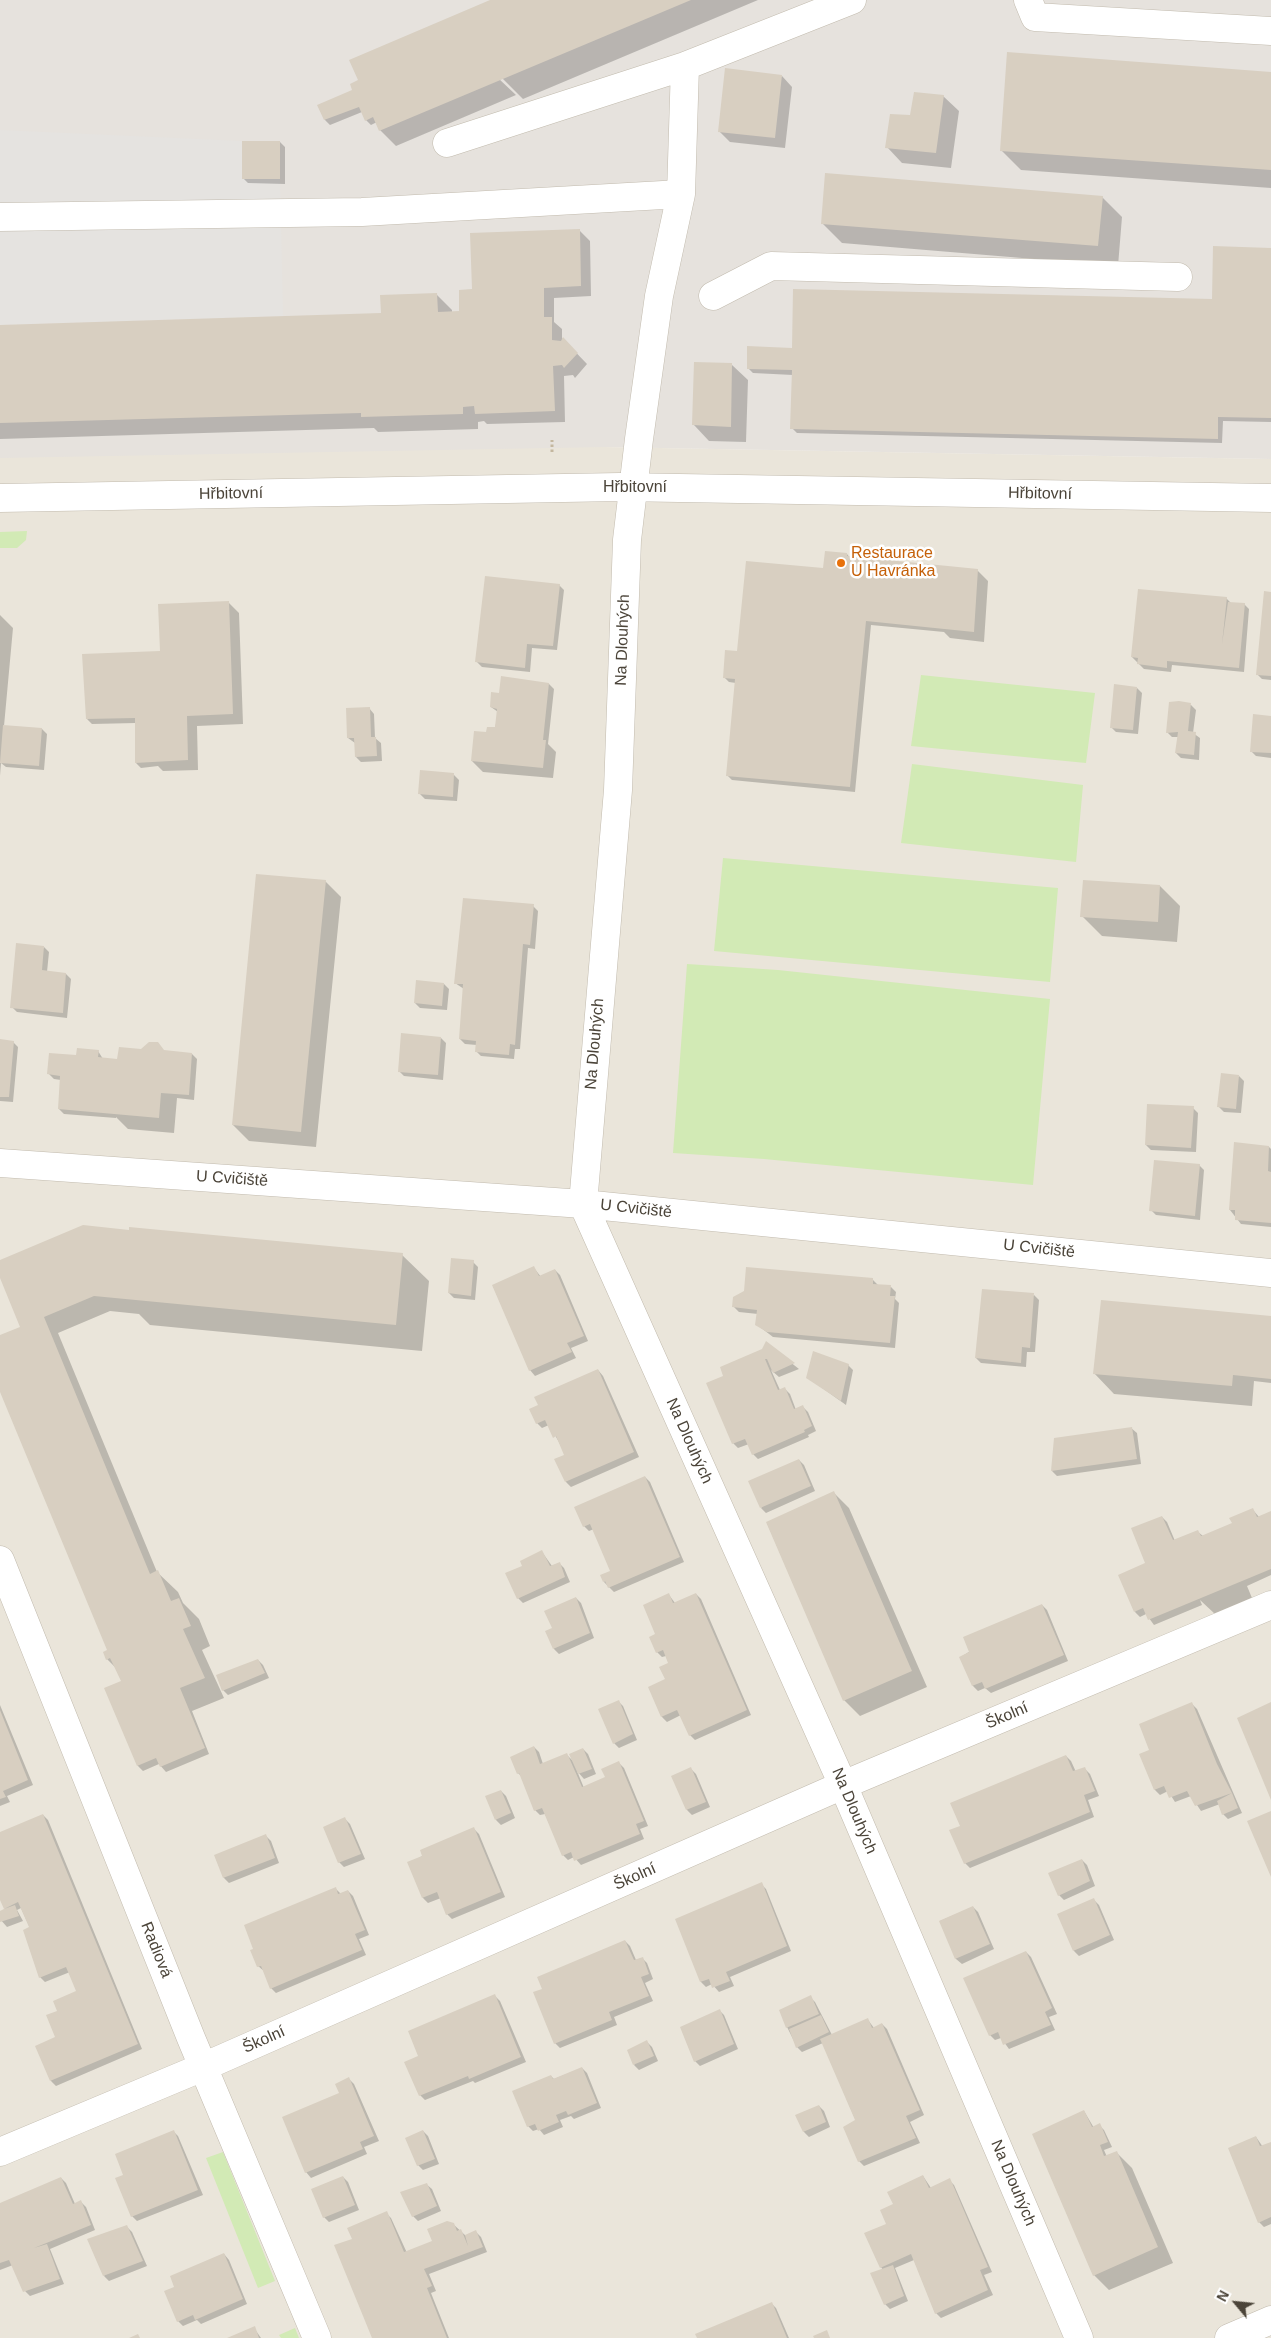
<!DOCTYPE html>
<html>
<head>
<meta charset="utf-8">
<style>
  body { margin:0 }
  #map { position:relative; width:1271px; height:2338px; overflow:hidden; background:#f6f3ec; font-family:Helvetica,sans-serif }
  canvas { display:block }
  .north { position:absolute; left:1211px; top:2278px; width:50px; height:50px; -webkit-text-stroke:4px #fff; paint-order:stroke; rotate:298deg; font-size:14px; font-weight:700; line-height:20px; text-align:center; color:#4b4439 }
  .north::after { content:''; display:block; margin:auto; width:18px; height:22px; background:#4b4439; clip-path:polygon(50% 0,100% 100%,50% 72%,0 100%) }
</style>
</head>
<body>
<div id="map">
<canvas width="1271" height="2338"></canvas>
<div class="north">N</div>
</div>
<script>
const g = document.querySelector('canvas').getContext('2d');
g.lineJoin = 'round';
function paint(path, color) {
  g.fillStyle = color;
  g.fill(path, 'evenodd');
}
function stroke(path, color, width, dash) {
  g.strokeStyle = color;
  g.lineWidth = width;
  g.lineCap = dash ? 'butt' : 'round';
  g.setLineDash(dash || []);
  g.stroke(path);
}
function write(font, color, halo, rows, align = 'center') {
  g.font = font + ' Helvetica,sans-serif';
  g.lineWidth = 5;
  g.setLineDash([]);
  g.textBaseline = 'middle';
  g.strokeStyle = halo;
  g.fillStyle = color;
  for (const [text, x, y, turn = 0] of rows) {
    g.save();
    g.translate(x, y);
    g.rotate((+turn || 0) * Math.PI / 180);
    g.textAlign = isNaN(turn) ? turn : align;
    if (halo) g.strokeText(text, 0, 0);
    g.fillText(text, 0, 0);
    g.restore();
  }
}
paint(new Path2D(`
  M549,446l722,13v1879h-1271v-1881z`), '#eae5da');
paint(new Path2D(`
  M0,0h1271v459l-666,-12 -605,11z`), '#e6e2dd');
paint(new Path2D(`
  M27,531l-1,9 -9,8h-17v-16z
  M921,675l174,18 -9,70 -175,-17z
  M912,764l171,21 -7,77 -175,-19z
  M723,858l335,30 -8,94 -336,-31z
  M687,964l91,6 272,29 -17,186 -269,-26 -91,-6z
  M223,2152l52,129 -17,7 -52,-130z
  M295,2328l4,10h-18l-2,-3z`), '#d2eab5');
paint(new Path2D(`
  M0,130l242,11v38h38l3,137 -283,9z`), '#e5e3e0');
paint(new Path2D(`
  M493,0h265l-235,99 -21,-21h-4l18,17 -120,51 -16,-16 -3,-8 -6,3 -5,-5 -4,-8 -32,13 -5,-5 -6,-15 34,-14z
  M1271,73v115l-250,-18 -20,-20z
  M782,76l10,11 -7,61 -55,-6 -11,-11z
  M943,96l16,15 -8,57 -49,-5 -15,-16 24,-31z
  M280,142l5,5v37l-37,-1 -5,-5z
  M1102,197l20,20 -4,49 -276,-23 -20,-20z
  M580,231l10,10 1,55 -37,2v24l8,7v9l25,26 -12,14 -2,-3 -9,1 1,46 -78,2 -3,-3 -6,1v7l-100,3 -4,-4 -374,11v-112l382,-12 54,-21 16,16v3l9,-1 12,-21z
  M1271,249v173l-48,-1 -1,22 -425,-10 -5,-5 1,-53 -40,-2 -5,-5 45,-19 420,-48z
  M732,365l16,15 -2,62 -37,-1 -15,-16z
  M847,554l3,4 127,12 11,11 -4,61 -34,-4 -6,-6 -73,-7 -16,167 -123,-12 -5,-5 9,-92 -7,-1 -5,-5 15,-24 85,-84z
  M559,585l5,5 -7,60 -25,-2 -2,24 -48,-5 -5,-5z
  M1271,593v87l-9,-1 -5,-5z
  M1226,598l5,5 13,1 5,5 -5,63 -72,-7 -1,7 -27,-3 -12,-12z
  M228,602l11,11 4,111 -46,2 1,44 -35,1 -5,-5 -17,2 -5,-5v-40l-44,1 -5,-5 74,-67z
  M0,615l13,13 -9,98 38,3 5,5 -3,36 -38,-3 -5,-4 -1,13z
  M549,684l5,5 -6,55 8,8 -3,26 -70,-6 -11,-11 14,-27 9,-5 3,-17 -7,-5 9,-13z
  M1137,688l5,5 -4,41 -22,-2 -5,-5z
  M1170,703l21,2 5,5 -3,23 7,5 -1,22 -18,-2 -5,-5 2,-16h-6l-5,-5z
  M369,708l5,6 1,24 6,5 1,18 -21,1 -5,-5 -1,-14 -7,-5z
  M1271,717v41l-15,-2 -5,-5z
  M454,775l5,5 -2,21 -32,-2 -5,-5z
  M325,881l16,16 -25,250 -67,-6 -16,-16z
  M1160,886l20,20 -3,36 -75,-6 -20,-20z
  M533,906l5,5 -3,38 -7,-1 -8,101h-5l-1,10 -33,-3 -5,-5 1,-6 -12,-1 -5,-5 4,-50 -9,-6z
  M44,947l5,5 -2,20 19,2 5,5 -4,39 -50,-6 -5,-5z
  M444,984l5,5 -2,21 -27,-2 -5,-5z
  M441,1038l5,5 -3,37 -39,-4 -5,-5z
  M0,1041l13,1 5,5 -5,55 -13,-1z
  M98,1051l5,8 14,1 48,-8 27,2 5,5 -3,41 -17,-2 -3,35 -46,-4 -12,-12v1l-52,-4 -5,-5 2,-29 -7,-1 -5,-5 28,-17z
  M1239,1076l5,5 -3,32 -17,-1 -5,-5z
  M1193,1108l5,5 -2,39 -45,-2 -5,-5z
  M1235,1144l34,3 2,2v78l-30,-3 -11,-14z
  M1199,1165l5,5 -4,50 -44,-5 -5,-5z
  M402,1255l27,26 -7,70 -272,-26 -11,-11 -29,-3 -52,22 99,239 21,20 5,11 16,16 11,27 -8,4 22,48 -32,13 17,43 -43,18 -7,-8 -16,7 -5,-5 -32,-77 16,-7 -6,-14 -9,-9 2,-8 -109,-262v-52l22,-10 -22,-52v-14z
  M473,1262l5,5 -3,33 -21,-2 -5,-5z
  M534,1268l7,9 14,-7 5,5 28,66 -17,7 5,10 -41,18 -5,-6 -37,-84z
  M873,1280l5,5 13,2 5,5 -1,7 4,4 -4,45 -122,-11 -17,-13 2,-10 -19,-2 -5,-5z
  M1034,1295l5,5 -4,52h-8l-1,15 -45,-4 -5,-5z
  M1271,1317v66l-17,-2 -2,25 -138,-12 -20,-21z
  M766,1343l33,26 -20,8 -8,-7 9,20 5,-1 5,5 6,16 7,-3 5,5 8,19 -8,4 1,2 -51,22 -5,-5 -4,-10 -11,4 -5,-5 -8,-67 38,-26z
  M848,1365l5,5 -7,35 -39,-28z
  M598,1370l5,6 36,81 -68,30 -5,-5v-26l-7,-14 -10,-17 -7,3 -5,-5z
  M1131,1428l6,5 4,31 -84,12 -5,-5 3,-32z
  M799,1460l5,5 11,26 -49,22 -5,-5z
  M645,1477l5,5 34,80 -70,30 -10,-10 8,-11 -18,-42 -5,2 -5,-5z
  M834,1493l15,15 78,179 -67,29 -16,-16 -77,-177z
  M1253,1510l6,7 12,-5v63l-24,11 5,12 -37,16 -15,-14 2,5 -48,20 -8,-11 -6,3 -5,-5 12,-48 15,-47 5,5 8,19 23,-9 5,4 30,-12z
  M542,1552l10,14 7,-3 5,5 6,14 -47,21 -5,-5 5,-31z
  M696,1594l5,5 50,116 -56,25 -5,-5 -9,-20 -14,7 -5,-5 -12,-29 16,-8 3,-16 -3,-8 -4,1 -5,-5v-18l12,-39 6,8z
  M576,1598l5,5 13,35 -35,16 -5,-5v-21z
  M1042,1605l5,5 21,51 -77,32 -6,-5 -7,3 -5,-5 -12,-29z
  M258,1660l5,5 6,13 -41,17 -5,-5z
  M618,1701l5,5 14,34 -18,8 -5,-5z
  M1192,1704l5,5 45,104 -14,6 -5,-5 -3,-10 -19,7 -10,-15 -16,6 -7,-11 -8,4 -5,-5 -14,-35 10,-4z
  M0,1705l33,80 -26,11 3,6 -10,4z
  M534,1747l5,5 4,12 24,-9 7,7 9,-13 5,5 8,20 -12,5 -7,-8 7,17 22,-10 13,-15 5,5 24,58 -8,3 4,10 -63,26 -7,-8 -6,3 -5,-5 -18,-41 -5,1 -5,-5 -13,-33 -4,-4z
  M1066,1756l5,5 5,11 9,-3 5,5 9,22 -11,4 6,17 -124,51 -5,-5 -3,-37z
  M691,1769l5,5 14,33 -18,8 -5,-5z
  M501,1791l5,5 9,22 -14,7 -5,-5z
  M43,1815l5,5 94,229 -86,37 -5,-5 -14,-34 20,-9 2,-26 19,-20 -8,-20 -25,10 -5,-5 -10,-49 -9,-20 -4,2 6,11 -16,6 -7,-8v-7l5,-3 -5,-12v-64z
  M345,1819l5,5 15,35 -21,8 -5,-5z
  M474,1829l5,5 26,63 -53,22 -5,-5 -6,-16 -13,5 -5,-5 -14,-35z
  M266,1836l5,5 8,22 -50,20 -5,-5 -9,-22z
  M1082,1860l5,5 8,21 -31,14 -5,-5z
  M761,1884l5,5 25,62 -61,26 4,9 -15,6 -7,-8 -6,3 -5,-5 -24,-62z
  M335,1888l6,6 7,-3 5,5 16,39 -10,4 7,16 -90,38 -5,-5 -7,-17 -6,-5z
  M1094,1900l5,5 15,35 -35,16 -5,-5 -15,-36z
  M973,1907l5,5 16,37 -32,15 -6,-5 -16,-38z
  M625,1941l5,5 6,14 6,-2 5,5 6,16 -8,4 8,18 -39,16 3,8 -57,23 -5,-5 -12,-54z
  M1026,1952l5,5 26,57 -8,3 6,13 -46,19 -8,-11 -6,2 -5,-5z
  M495,1996l5,5 26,61 -51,21 -2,-2 -48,19 -5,-5v-38z
  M810,1997l5,5 17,33 36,-15 6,8 8,-4 5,5 37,86 -14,7 10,21 -56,23 -5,-5 -3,-40 -33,-78 -21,9 -5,-5 -10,-20z
  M719,2010l5,5 14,34 -38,17 -5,-5z
  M647,2042l5,5 6,14 -19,9 -5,-5z
  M582,2068l5,5 14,35 -27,11 -3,-3 -11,4 3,7 -19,8 -5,-6 -6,2 -5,-5 23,-50 3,3z
  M349,2079l5,5 25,57 -15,6 3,7 -56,24 -5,-6z
  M819,2106l5,5 6,16 -21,10 -5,-5 -7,-16z
  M1084,2111l10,17 5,-3 5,5 8,17 -8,3 3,7 10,-4 15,15 41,95 -64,27 -15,-15z
  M173,2131l5,5 25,59 -66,26 -5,-5 -7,-41z
  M423,2131l5,5 11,28 -16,6 -5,-5z
  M1256,2137l7,10 8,-4v81l-7,3 -5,-5z
  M923,2176l8,12 18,-8 5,5 38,87 -8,3 9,20 -52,23 -5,-5 -22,-53 -19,8 13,33 -18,8 -5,-5 -2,-34 -2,-3 6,-43 8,-19z
  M343,2177l5,5 11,28 -30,12 -5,-5z
  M61,2178l5,5 9,21 6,-2 5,5 9,23 -45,19 14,35 -34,12 -5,-5 -12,-26 -13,5v-66z
  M426,2184l6,5 9,22 -23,10 -5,-5z
  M386,2213l5,5 16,35 27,-11 19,-18 13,12 10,-4 5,5 6,15 -58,22 7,17 -5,2 18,45h-75l-21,-98z
  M126,2226l6,6 15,34 -38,15 -5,-5z
  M224,2254l5,6 18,44 -46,20 -4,-4 -14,6 -5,-5 -2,-34z
  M771,2303l5,5 13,30h-91z
  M254,2328l7,10h-31z`), '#0003');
paint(new Path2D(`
  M490,0h201l-312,131 -6,-14 -8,4 -6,-14 -35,13 -7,-15 35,-15 -2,-6 8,-4 -9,-20z
  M1007,52l264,20v98l-271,-19z
  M725,68l57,7 -7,63 -57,-6z
  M914,92l30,3 -8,58 -51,-5 5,-34 20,1z
  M242,141h38v38h-38z
  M825,173l278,23 -5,50 -277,-22z
  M580,229l1,57 -37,2v29h8v23l9,1 2,-4 15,16 -14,15 -2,-3 -9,1 2,45 -80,3 -1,-8 -11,1v7l-102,3v-4l-361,10v-98l381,-12 -1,-18 57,-2 1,19 21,-1v-21l13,-1 -2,-56z
  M1213,246l58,2v170l-53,-1v22l-428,-10 2,-59 -45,-1v-23l45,2 1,-59 419,10z
  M694,362l38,1 -1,64 -39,-2z
  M825,551l22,2v3l131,13 -4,63 -108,-11 -16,166 -124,-11 9,-97 -12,-1 2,-28 12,1 9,-90 77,7z
  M485,576l75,8 -7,62 -26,-2 -2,24 -50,-6z
  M1138,589l89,8 -5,47 6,-42 17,1 -6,65 -72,-7v7l-30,-4 1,-6 -7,-1z
  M1264,591l7,1v84l-15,-1z
  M229,601l4,113 -46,2 1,44 -53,3v-45l-49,1 -4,-65 78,-3 -2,-47z
  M501,676l48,7 -6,57h3l-3,28 -72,-7 3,-30 12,1 1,-5h8l2,-18 -7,-2 1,-15 8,1z
  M1114,684l23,3 -4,43 -23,-2z
  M1179,701l12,2 -3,28 8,1 -2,23 -19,-2 3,-21 -12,1 3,-31z
  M370,707l1,30h5l1,19 -22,1 -1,-19h-7l-1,-30z
  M1253,714l18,2v37l-21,-1z
  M3,725l39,3 -3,38 -39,-3z
  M420,770l34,3 -1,24 -35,-3z
  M256,874l70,6 -25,252 -69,-7z
  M1083,880l77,5 -2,37 -78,-5z
  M463,898l71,6 -4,41 -7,-1 -8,101 -5,-1 -1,11 -34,-3 1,-11 -17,-2 4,-55h-9z
  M16,943l28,3 -2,24 24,3 -3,40 -53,-5z
  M416,980l28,3 -2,23 -28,-3z
  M401,1033l40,4 -3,38 -40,-3z
  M0,1039l14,2 -5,56h-9z
  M149,1042h9l6,8 28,3 -3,42 -28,-2 -2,25 -101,-9 2,-33 -13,-2 2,-21 27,2 1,-7 22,2 -1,7 19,2 2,-12 22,2z
  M1221,1073l18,2 -3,34 -19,-2z
  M1147,1104l47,2 -3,42 -46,-3z
  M1234,1142l35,4 -1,25 3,1v51l-36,-3v-10h-6z
  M1154,1160l46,4 -5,52 -46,-5z
  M83,1225l46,5v-3l274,26 -7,72 -302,-29 -50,21 106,257 8,-4 13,31 8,-3 12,28 -8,3 22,49 -25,10 25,60 -45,19 -4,-9 -19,8 -33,-78 17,-7 -11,-23 -4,2 -3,-8 4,-2 -107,-258v-57l20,-8 -20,-49v-18z
  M451,1258l23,2 -3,36 -23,-3z
  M534,1266l5,10 16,-7 29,67 -17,7 5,9 -43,19 -37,-86z
  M746,1267l127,11v6l18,1 -1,11h5l-5,47 -123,-11 -12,-7 2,-15 -25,-3 1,-10 11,-6z
  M982,1289l52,4 -4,55 -8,-1 -1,16 -46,-5z
  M1101,1300l170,16v63l-38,-4 -1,11 -139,-12z
  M766,1341l29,22 -22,10 -6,-14h-2l13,31 7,-3 9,22 9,-4 9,21 -8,4 1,2 -53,23 -7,-16 -13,5 -26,-61 17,-7 -3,-9 42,-18z
  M813,1351l36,13 -8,37 -35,-23z
  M598,1369l36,83 -69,30 -11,-23 10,-4 -8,-19 -3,2 -8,-18 -9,4 -7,-15 9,-4 -4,-8z
  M1132,1427l5,32 -86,12 3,-33z
  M799,1459l12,27 -51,22 -12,-27z
  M645,1476l35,81 -72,31 -3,-7 -2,1 -3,-7 10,-4 -20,-47 -7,3 -9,-20z
  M834,1491l78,180 -69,30 -77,-179z
  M1253,1508l4,9 14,-6v58l-123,51 -5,-12 -9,4 -16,-37 27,-12 -14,-35 31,-12 11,24 25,-10 3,6 31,-13 -3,-5z
  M542,1550l8,16 10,-4 5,15 -48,22 -12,-26 17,-7 -2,-5z
  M669,1593l4,10 23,-10 51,117 -58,26 -12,-26 -16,7 -13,-30 17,-8 -6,-12 9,-4 -5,-13 -7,3 -7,-16 6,-3 -12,-29z
  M576,1597l14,36 -37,16 -8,-18 7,-3 -8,-17z
  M1042,1604l22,51 -79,34 -3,-7 -10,4 -13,-29 10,-5 -6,-15z
  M258,1659l7,14 -43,18 -6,-16z
  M619,1700l14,34 -20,10 -15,-35z
  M1192,1702l25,62 15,29 6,15 -16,7 -5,-14 15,-8 -37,13 -8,-15 -18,7 -5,-12 -10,4 -15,-36 10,-4 -10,-26z
  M1271,1702v98l-34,-82z
  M0,1710l28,70 -25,11 3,6 -6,2z
  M534,1746l6,18 27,-11 15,34 23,-10 -4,-8 18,-8 25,60 -8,3 4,10 -66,27 -3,-9 -9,4 -20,-48 -8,3 -15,-38 -2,1 -7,-17z
  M583,1748l9,21 -14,5 -9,-20z
  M1066,1755l7,16 12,-4 10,24 -11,4 6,17 -126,52 -15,-34 11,-4 -10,-23z
  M691,1767l15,35 -20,8 -15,-34z
  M501,1790l10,23 -16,7 -10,-24z
  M1271,1811v66l-24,-56z
  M43,1814l95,230 -88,37 -15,-35 20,-9 -9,-22 11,-4 -4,-10 23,-10 -10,-24 -27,11 -16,-48 6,-3 -11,-25 -14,7 11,-4 4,11 -19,6v-11l4,-2 -4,-9v-68z
  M345,1817l16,37 -23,9 -15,-36z
  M474,1827l27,65 -55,23 -9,-23 -15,6 -15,-36 15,-6 -2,-6z
  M266,1834l9,24 -52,20 -9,-23z
  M1082,1859l8,22 -32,15 -10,-23z
  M762,1882l25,64 -61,26 4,9 -18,7 -3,-9 -9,3 -25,-63z
  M336,1887l2,7 10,-4 17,40 -10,4 7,16 -92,39 -9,-23 -4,1 -7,-17 3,-1 -9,-24z
  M1094,1898l16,37 -37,16 -16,-37z
  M973,1906l17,38 -35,15 -16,-38z
  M625,1940l9,20 9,-3 6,17 -8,3 8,19 -40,16 3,8 -58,24 -21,-52 9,-3 -5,-12z
  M1026,1951l26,57 -7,4 6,13 -48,20 -5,-13 -9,4 -26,-58z
  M495,1994l26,63 -52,22 -1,-3 -49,20 -15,-34 14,-6 -10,-25z
  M811,1995l8,19 -33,14 -7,-18z
  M720,2009l14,35 -40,18 -14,-35z
  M821,2015l8,17 -33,16 -7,-19z
  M868,2018l4,10 10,-5 38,87 -14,6 10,22 -58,24 -15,-35 12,-7 -35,-81z
  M647,2040l7,16 -21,9 -6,-15z
  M582,2067l15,36 -29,12 -2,-4 -10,4 3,7 -21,9 -3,-7 -8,3 -15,-36 39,-16 2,4z
  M349,2077l25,59 -14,6 3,7 -58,24 -23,-56 57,-24 -4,-9z
  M819,2105l7,17 -23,10 -8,-17z
  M1084,2110l8,17 8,-4 8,19 -8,3 4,11 13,-5 41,96 -65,29 -61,-142z
  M174,2130l24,60 -67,27 -16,-39 8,-3 -8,-21z
  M423,2130l12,29 -18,7 -12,-28z
  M1256,2136l4,10 11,-4v75l-13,6 -30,-75z
  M923,2175l6,13 21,-10 38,89 -8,3 8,20 -53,24 -24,-60 -31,14 -16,-35 22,-9 -6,-14 13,-6 -6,-12z
  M343,2176l12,29 -32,13 -12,-29z
  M61,2177l12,27 8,-4 10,25 -57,23 13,-4 13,35 -37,13 -14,-32 -9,3v-60z
  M427,2183l10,23 -25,11 -12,-25z
  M387,2211l17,41 28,-11 -5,-12 20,-8 7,2 3,8 4,-2 7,17 -3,-11 11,-5 7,17 -59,22 8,17 -5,2 20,50h-75l-38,-93 18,-6 -5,-11z
  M127,2225l16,36 -40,15 -16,-37z
  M224,2253l19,46 -48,21 -2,-5 -16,7 -13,-31 10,-4 -4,-11z
  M893,2265l11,31 -20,9 -14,-32z
  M772,2302l15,36h-90l-2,-4z
  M255,2326l4,12h-32z
  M827,2330l3,8h-16l-1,-2z
  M138,2334l2,4h-11z`), '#d8cfc1');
const minor = new Path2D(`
  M1028,0l7,17 236,14
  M447,143l238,-77
  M681,194l-22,102 -20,143 -12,101 -9,250 -35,414 260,581 236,553
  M0,217l362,-5 319,-18 4,-128 167,-66
  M713,296l58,-30 407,11
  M0,498l620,-11 651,11
  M0,1163l583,41 688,69
  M0,1560l191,478 126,300
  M0,2152l203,-85 640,-282 428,-180
  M1229,2338l42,-18`);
stroke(minor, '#c2bbae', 29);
stroke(new Path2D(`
  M552,452v-12`), '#c4b79f', 3, [2.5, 2.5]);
stroke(minor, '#fff', 28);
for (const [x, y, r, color] of [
  [841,563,5,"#e8710a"]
]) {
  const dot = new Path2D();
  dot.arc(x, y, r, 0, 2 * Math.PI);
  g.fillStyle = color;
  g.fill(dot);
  stroke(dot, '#fff', 2);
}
write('16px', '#4b4439', '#fff', [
  ["Hřbitovní",635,488],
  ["Hřbitovní",231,494,-1],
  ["Hřbitovní",1040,494,1],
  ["Na Dlouhých",623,640,-88],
  ["Na Dlouhých",595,1044,-85],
  ["U Cvičiště",232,1179,4],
  ["U Cvičiště",636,1209,6],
  ["U Cvičiště",1039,1249,6],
  ["Na Dlouhých",689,1441,66],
  ["Školní",1007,1716,-23],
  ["Na Dlouhých",854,1811,67],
  ["Školní",635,1877,-24],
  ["Radiová",156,1950,68],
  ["Školní",264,2040,-24],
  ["Na Dlouhých",1013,2183,67]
]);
write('16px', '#c56008', '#fff', [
  ["Restaurace",851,554],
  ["U Havránka",851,572]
], 'left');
</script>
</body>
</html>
